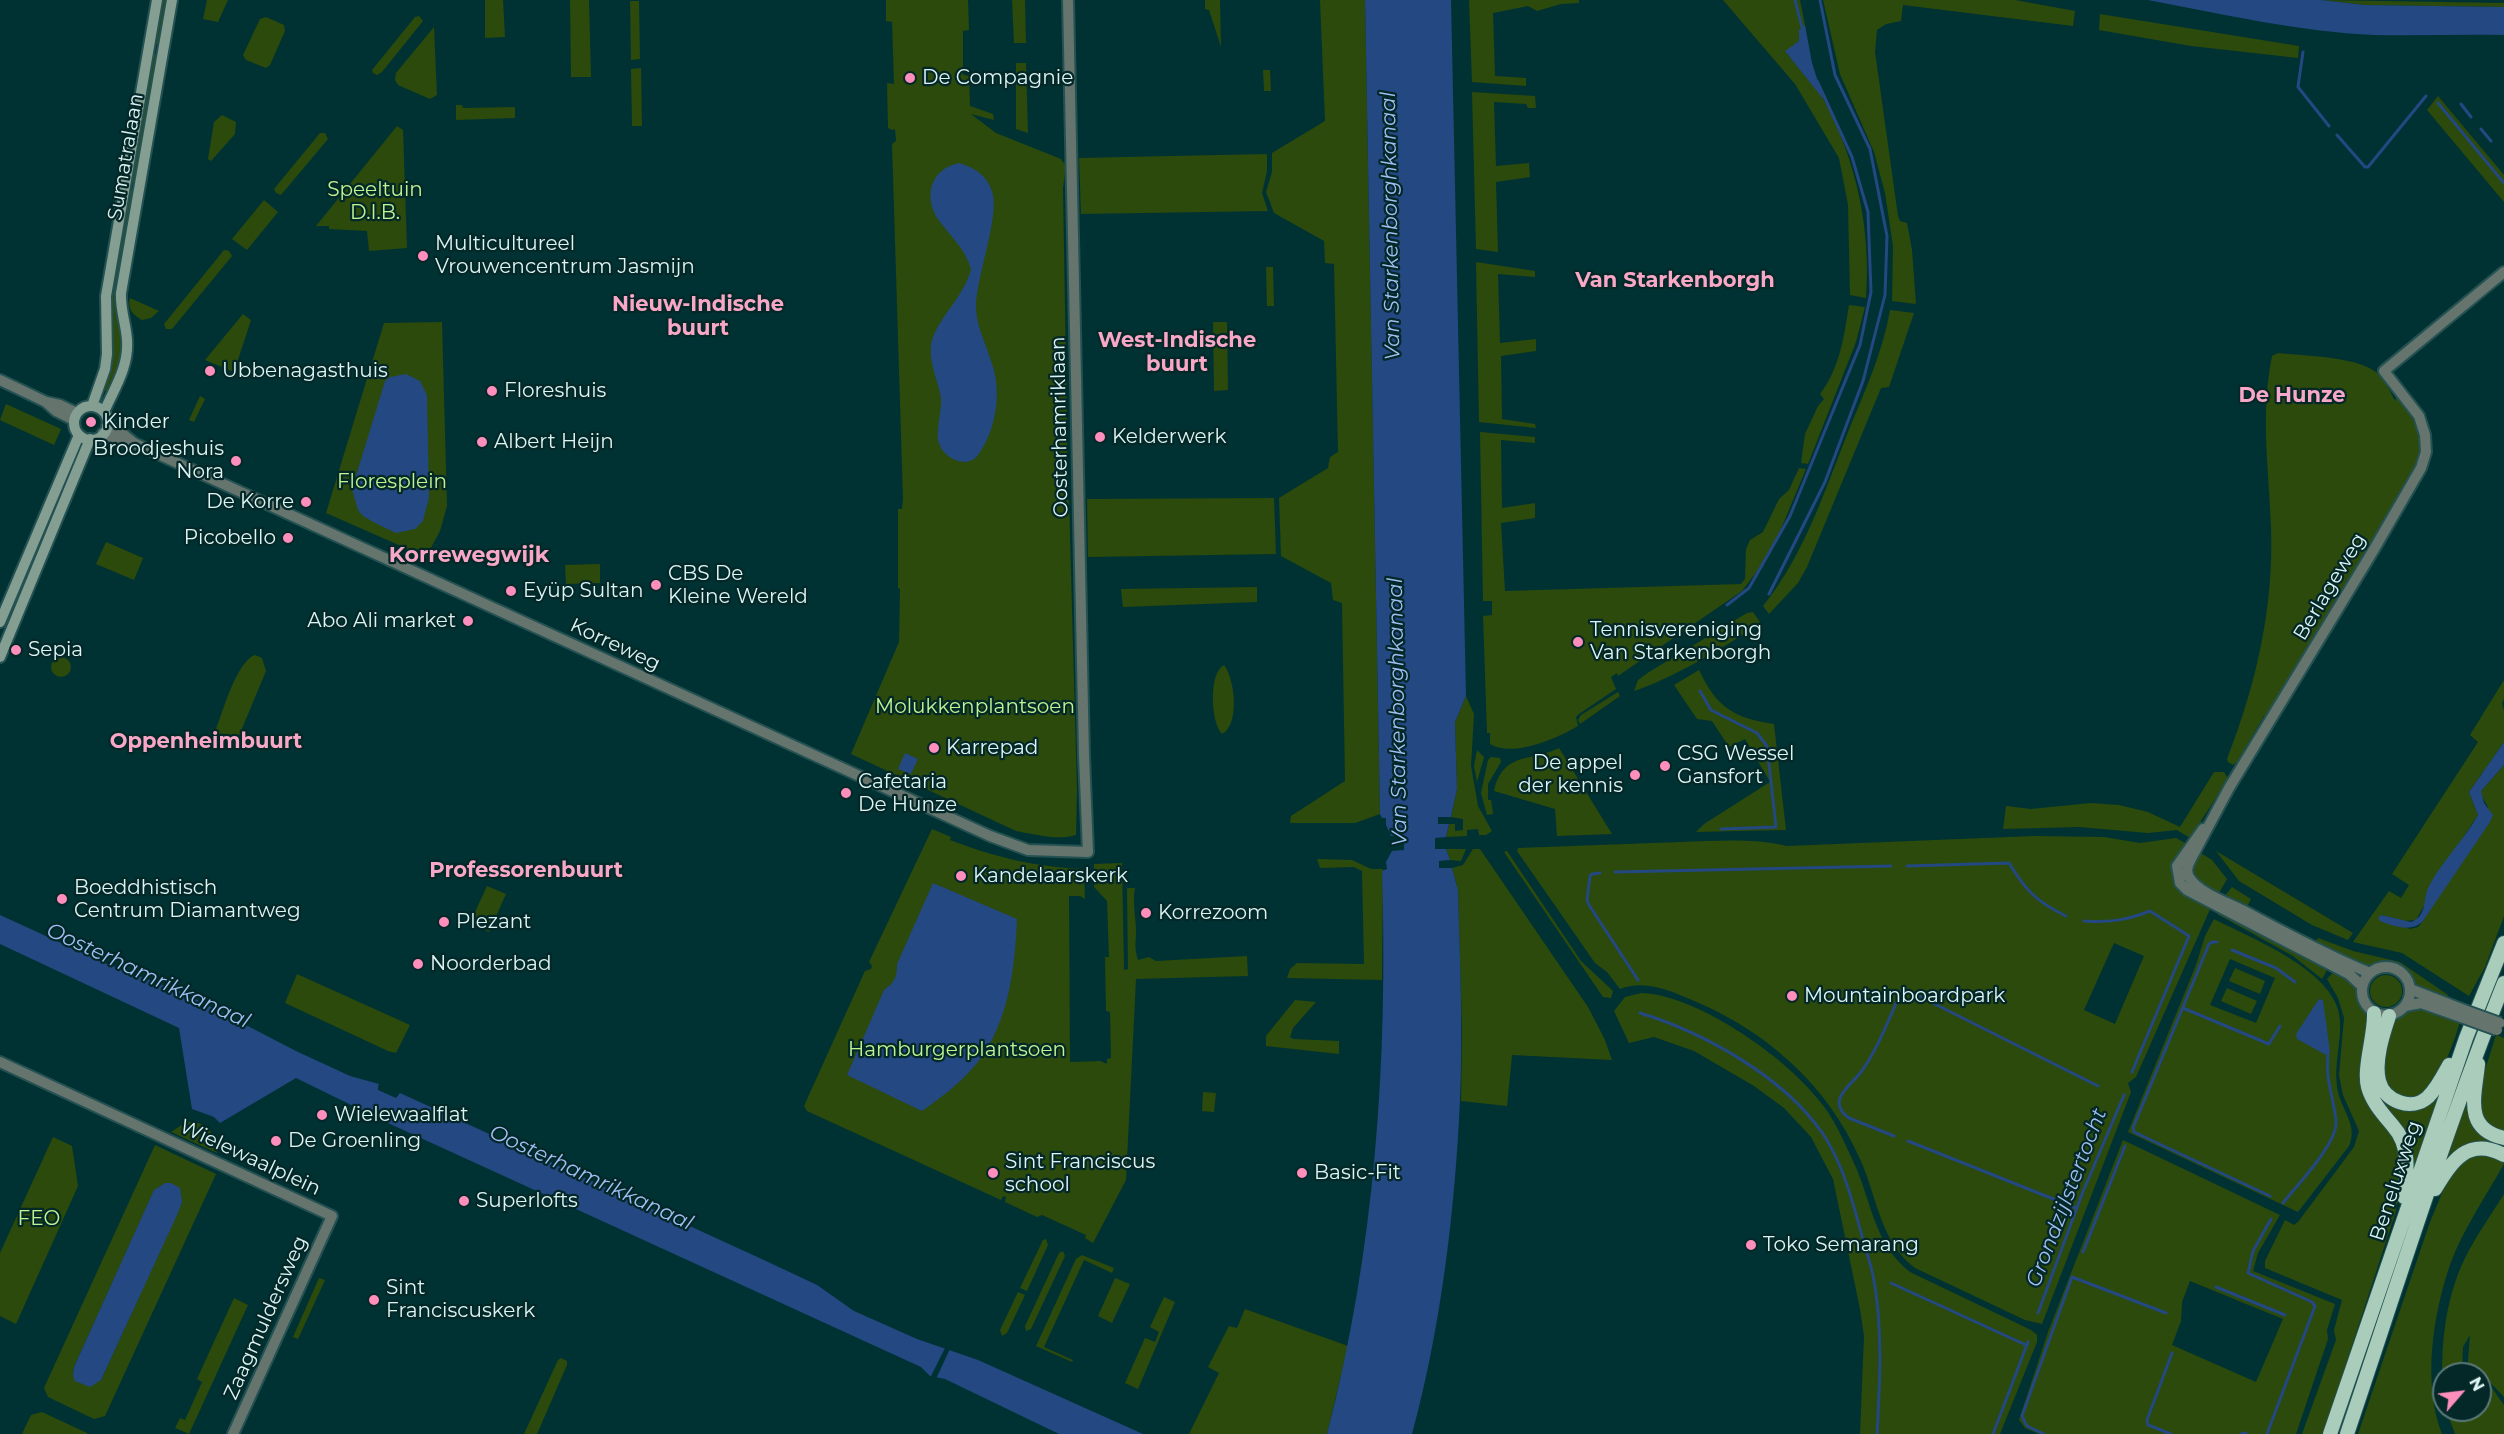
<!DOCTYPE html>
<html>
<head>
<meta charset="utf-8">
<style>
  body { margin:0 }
  #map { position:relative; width:2504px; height:1434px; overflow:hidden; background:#013233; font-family:Montserrat,sans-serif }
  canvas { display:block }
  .north { position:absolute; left:2432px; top:1362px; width:60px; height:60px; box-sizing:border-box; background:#042727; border:2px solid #5b7979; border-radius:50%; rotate:62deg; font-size:16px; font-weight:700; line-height:24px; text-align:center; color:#ddf4f4 }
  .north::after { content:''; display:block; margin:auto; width:21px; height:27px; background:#fe8ebc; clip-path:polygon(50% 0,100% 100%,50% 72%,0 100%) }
</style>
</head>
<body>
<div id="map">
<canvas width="2504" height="1434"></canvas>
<div class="north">N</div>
</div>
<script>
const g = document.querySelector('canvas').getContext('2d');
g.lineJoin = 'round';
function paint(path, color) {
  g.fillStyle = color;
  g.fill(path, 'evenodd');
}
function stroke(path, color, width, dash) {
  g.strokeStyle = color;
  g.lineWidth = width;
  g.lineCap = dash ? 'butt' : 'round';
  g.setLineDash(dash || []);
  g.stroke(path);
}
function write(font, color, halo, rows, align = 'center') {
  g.font = font + ' Montserrat,sans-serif';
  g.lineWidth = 4.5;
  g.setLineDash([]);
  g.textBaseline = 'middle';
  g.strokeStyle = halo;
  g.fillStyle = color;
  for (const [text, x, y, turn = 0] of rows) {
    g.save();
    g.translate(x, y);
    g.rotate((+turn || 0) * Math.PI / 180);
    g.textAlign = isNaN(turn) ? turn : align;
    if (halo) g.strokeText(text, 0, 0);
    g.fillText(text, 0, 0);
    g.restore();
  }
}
paint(new Path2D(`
  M160,0h9l-8,45 -8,-2z
  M207,0h21l-10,22 -15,-3z
  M485,0h18l2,37 -20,1z
  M570,0h19l2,77h-20z
  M886,0h82l1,30 -6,1v44l6,1 1,30 23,8 1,6 -23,-6 25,19 65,26 5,7 -3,22 5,299 -4,3v10h5l8,289 -1,46c-18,6 -41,-1 -60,-4l-165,-77 48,-112 1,-53 -2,-1v-79h4l1,-10 -11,-355 4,-3 -1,-12 -3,1 -4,-2 -1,-45 7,1 -2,-62 -6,-1z
  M1012,0h13l1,43h-12z
  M1205,0h15l1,47 -12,-37 -4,-1z
  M1320,0h45l15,814 -25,9h-65l1,-7 54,-35 -3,-178 -9,-3 -2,-17 -50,-27 -2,-58 49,-30 2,-11 8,-5 -4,-188 -9,-1 -1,-22 -50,-28 -8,-21 6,-20v-19l53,-32z
  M1469,0h110v3l-18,1 -24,7 -9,-5 -35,7 2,63 31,2v8l-54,-4z
  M1723,0h77l5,25 -6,5v11l-13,11c12,16 29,32 39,50 32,61 46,128 41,196l-16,-3 -2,-90 -9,-47 -44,-74z
  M1823,0h192l60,11 -2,15 -170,-21 -2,16 -15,3 -9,6 -2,22 23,164 2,5 7,2 5,27 4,54 -24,-3 1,-55 -8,-53 -11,-41 -34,-78z
  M2321,0l183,3v4l-139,-2z
  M630,1h9l1,58 -9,1z
  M2100,14l199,32 -1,12 -107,-12 -92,-16z
  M419,16l4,5 -41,51 -5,3 -4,-2 -1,-3 43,-53z
  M266,17l18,8 1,6 -15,34 -4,3 -20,-8 -3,-5 17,-36z
  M434,27l3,68 -7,4 -32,-14 -3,-5 1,-7z
  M151,54l9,1 -23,129 -9,-2z
  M1016,63h10l2,70 -12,-4z
  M641,68l1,58h-10l-1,-57z
  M1263,70h7l1,21h-7z
  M1472,92l63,4 1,12h-8l-2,-4 -32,-2 2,64 33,-3 1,14 -34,5 2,70 -22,-3z
  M2438,96l66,79v27l-77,-92z
  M456,105h6l1,3 52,-1v11l-59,2z
  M222,115l14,7 -1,12 -24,27 -3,-2 6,-37z
  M397,126l6,4 4,118 -38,3 -2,-20 -38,-2v-3h-13z
  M320,133h5l3,6 -47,56 -5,-2 -2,-4z
  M1267,154v17l-5,22 6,18 -187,3 -2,-56z
  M127,189l9,1 -18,107 6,44 -2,21 -14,30 -5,-3 5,-78z
  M264,200l14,12 -31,38 -15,-11z
  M224,250l5,1 3,5 -60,73h-6l-2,-5z
  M1476,262l59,9v6l-37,-3 2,69 36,-4v12l-35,5 1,63 33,5 1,4 -57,-6z
  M1266,267h7l1,39h-7z
  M130,298l29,13 -8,7 -9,2c-9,-5 -15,-11 -12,-22z
  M1849,305l16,2 -9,35 -48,122 -7,-1 4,-29 13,-28 6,-7 -4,-5c20,-26 24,-58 29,-89z
  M1890,310l24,3 -25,74 -8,1 -74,179 -9,16 -29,31 -6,-8c41,-51 61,-113 85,-174 16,-39 35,-80 42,-122z
  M243,314l8,6 -17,52 -29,-12z
  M442,322l5,184 -7,25 -14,26 -100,-44 58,-190z
  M1213,322h14l1,68 -14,1z
  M2278,353c25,3 89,3 104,25 5,6 10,18 13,22l2,-2 6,7 2,-2c10,15 19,33 15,51 -5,24 -27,52 -39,73 -38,64 -76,127 -114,190l-3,-1 -27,46 -4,3 -5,-3 -1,-3c29,-74 47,-152 44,-231 -2,-60 -11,-113 1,-172z
  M200,396l5,3 -11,23 -5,-2z
  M6,404l55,25 -7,16 -54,-25z
  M1480,432l55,5v6l-34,-3 1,68 33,-5v15l-34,5 4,68 236,-7 4,-5 1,-30 4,-9 13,-8 16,-33 10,-9 10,-22 7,1 -25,60 -17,33 -22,29 -124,85 -1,-3 -6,4 5,12 -37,25 -3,3 2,9c-20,12 -65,32 -88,18v-11h-3l-4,-117 9,-1v-14h-9z
  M75,454l5,2 -71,172 -7,-3z
  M1274,498l2,56 -188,3 -1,-58z
  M106,542l37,16 -9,22 -38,-16z
  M600,564v19l-34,1 -1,-19z
  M1257,587v15l-134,5 -2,-18z
  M1753,612l7,10c-28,22 -93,59 -126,69l4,-11 11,-8 98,-59z
  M255,655l7,3 4,13 -28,67 -15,2 -7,-11c7,-18 21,-68 39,-74z
  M51 667a10 10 0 1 1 20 0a10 10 0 1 1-20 0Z
  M1224,665c11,14 16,60 -2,69 -11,-11 -14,-61 2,-69z
  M1699,670c18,38 35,48 75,54l12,106 -90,2 8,-8 66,-42 -25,-43 -16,8 -17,-26 -15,-2 -23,-34z
  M2504,680v19l-2,4 2,8v31l-35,50 9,23 -52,79 -1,10 -9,16 -11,1 -24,-6 29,14 8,-2 5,-6 65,-114 -7,-12v-4l23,-26v151l-19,51 -16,29 -67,-43 -49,-11 36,-51 12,7 8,-13 -17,-11 86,-132 -8,-7z
  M1618,692l2,4 -40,28 -2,-4 3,-5z
  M1466,696l8,18 -3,52 7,40 14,25 -6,4h-7l-1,-6 -11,1v6l-21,1 3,-13h6v7l8,-1v-11l-12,-2 6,-28 -2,-67z
  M1559,748l53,86 -55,2 -2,-27 -61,-18c9,-40 37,-29 65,-43z
  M1477,750l7,7 -7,25 -3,-16z
  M1491,757l9,1 1,4 -13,22v16h3l2,14 -6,1 -6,-22 7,-33z
  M2214,772h10l4,7 -38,59 -13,-8 -29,3 -69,-6 -76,2 3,-23 25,3 60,-6 28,2 29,7 32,15z
  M932,829l19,8 -1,3c44,17 85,27 134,29l1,30 -5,-3h-11l1,166 30,-1 7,3v-5l4,-1 -1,-46 -4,-1 -1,-54h4l-2,-56 -13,-14v-23l28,-1 2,107 4,-1 -1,-81h8c-3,15 1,29 1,43 0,14 -2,15 2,29l11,-3 7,4 91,-5 1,20 -112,3 -10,201 -33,63 -8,-5 1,-3 -44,-20 -5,2 -32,-15 1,-5 -3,-1 -2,4 -194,-89 -3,-5 61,-135 6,-2 1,-3 -3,-4z
  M2034,836l70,1 36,6 36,-5 11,6c-11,17 -16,21 -11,42l35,21 -75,170 -8,6 3,9 -89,232 -17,-4 -110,-52c-35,-26 -38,-72 -55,-109 -31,-71 -90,-125 -161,-156 -23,-10 -53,-25 -79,-14l-13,-17 -12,-9 -78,-112 1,-3c54,-2 108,-4 162,-6 36,-1 72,-4 107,4zM2114,943l30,13 -29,68 -31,-14z
  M1446,849h20l-5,12 -11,-1z
  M1473,849h7l108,158 17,33 7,20 -100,-5 -5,51 -46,-5 1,-70 -4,-141 -6,-22 11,-3z
  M1507,851l74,110 32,30 -2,7 -8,-1 -99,-145z
  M2216,851l137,82 -5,7 -36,-15 -73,-44z
  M2199,852l13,8 15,19 -8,14c-24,-12 -31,-14 -20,-41z
  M1317,859l35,1 19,9h12l-1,111 -95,-2 3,-9 7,-6 67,1 -2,-93 -8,-4 -34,1z
  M487,886l19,8 -17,38 -19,-9z
  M2232,887l19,12 -5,10 -22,-12z
  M2219,911l107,55 1,4 -5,9 -29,-23 -76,-42z
  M2214,919c38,20 126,53 126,103 1,22 -6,42 -3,64 2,22 22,38 12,60l-51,66 -170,-80 68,-167 9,-29zM2230,959l45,19 -19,45 -46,-18z
  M2318,938l35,13 47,11 48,33 -1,3c-10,-3 -22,-5 -31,-12 -7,-6 -9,-16 -18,-21 -12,-5 -24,3 -37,1 -16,-2 -33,-15 -45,-25z
  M2235,968l30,13 -5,13 -31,-13z
  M2335,970l13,8 7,8 2,11 12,18 -5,58 37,78 2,27 -8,36 -72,220h-21l34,-94 -2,-10 8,-30 -77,-32v-7l20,-41 9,5 4,-3 56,-75 5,-16 -16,-36 -4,-20 5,-57 -6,-20 -11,-19z
  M297,974l113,51 -14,28 -8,-2 -103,-48z
  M2370 991a16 16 0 1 1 32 0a16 16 0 1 1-32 0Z
  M2227,988l30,13 -6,13 -30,-13z
  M1641,993c54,1 143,63 176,105 16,18 26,41 36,63 19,40 20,82 57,111l121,58 6,5v7l-37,92h-140l4,-98 -4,-27 -27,-130 -22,-42 -27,-29 -30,-22 -60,-35 -40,-14 -25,6 -15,-32 11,-14z
  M1295,1000l21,2 -23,26 -3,9 3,2 46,2v13l-73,-8v-10z
  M2420,1007l40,14c-6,23 -26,82 -56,76 -6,-1 -16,-7 -19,-12 -8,-11 1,-58 10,-67 7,-6 16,-9 25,-11z
  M2496,1035l8,3v95l-7,-1 -17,-17 1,-32z
  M2444,1081l-32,95 -35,-78 5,-3 22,11z
  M2473,1081l-3,28 34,32v9l-15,-5 -45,20z
  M1203,1092l13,1 -2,19 -12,-1z
  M186,1122c20,-2 32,13 31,31l-46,-21z
  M53,1137l19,9 6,40 -62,138 -16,-8v-63z
  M2123,1140l157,75 -22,38 -5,18 82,33 -8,26 1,9 -32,95h-257l-14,-6 -6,-8 29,-88zM2190,1281l93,38 -27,63 -84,-37 9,-24 1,-19z
  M155,1145l61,29 -111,242 -11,3 -46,-22 -4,-9zM165,1183l17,19 -81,178 -28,-4 1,-9 80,-176z
  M2480,1153l24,7v4c-18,32 -40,64 -53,98 -18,51 -29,121 -9,172h-84l72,-212 17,-41 19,-23z
  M2504,1194v203l-20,-21 -17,-2 3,-39 -7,12 -1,27h-18v28c-5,-47 0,-101 21,-144 11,-22 26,-43 39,-64z
  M1046,1239l2,6 -21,46 -7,-3 23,-48z
  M1063,1251l2,5 -34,73 -5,2 -1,-5 34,-73z
  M1082,1255l32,13 -2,5 -28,-13 -40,87 29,13 -1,2 -36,-16 40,-87z
  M319,1278l6,2 -27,59 -5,-2z
  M1115,1278l15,6 -18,39 -14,-7z
  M1018,1292l7,3 -18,38 -5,3 -2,-6z
  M1164,1297l11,5 -37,87 -13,-6 20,-45 10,4 4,-10 -9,-5z
  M234,1298l14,7 -59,129 -14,-6 5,-10 5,2 17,-38 -5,-3z
  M1245,1309l103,37 -21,88h-138l30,-61 -11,-6 21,-41 8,2z
  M561,1358l6,3v4l-30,69h-13l34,-74z
  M2487,1381l17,24v29h-49l-9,-24h34v-26z
  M42,1412l45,21 1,1h-66l9,-19z`), '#2c4a0b');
paint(new Path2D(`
  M1365,0h86l15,696 -11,26 2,67 -6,28h-13v7h11l-3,13 -11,1v11h11l4,11 -11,1v7h13l6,22c2,70 5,140 2,210 -5,110 -19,228 -48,334h-85c48,-184 61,-373 55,-563l5,-2 -1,-7 6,-11 12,-1v-14h-13l-5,-11v-7h-4l-2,-4z
  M2148,0h173l44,5 139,2v28c-43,-1 -86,1 -129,0 -76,-3 -152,-21 -227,-35z
  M1805,25l7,38 12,37 -39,-49 14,-10v-11z
  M959,163c17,5 30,14 34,32 5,24 -15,79 -17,108 -1,22 10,40 16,61 10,28 4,67 -14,91 -11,15 -35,3 -39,-12 -4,-11 3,-31 2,-45 -3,-18 -12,-34 -10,-53 4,-25 33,-47 40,-76 -6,-20 -19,-31 -31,-47 -18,-24 -10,-53 19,-59z
  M406,374l14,7 7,14 2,103 -6,23 -8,8 -19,4 -21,-10 -12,-7 -5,-6 -6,-21 33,-108 5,-4z
  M2504,742v23l-23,26 3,12 9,12 -3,7 -67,99c-11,12 -30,5 -43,0l-2,-3 3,-3 30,7c17,-6 11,-23 18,-36 13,-25 35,-46 49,-71l-9,-23z
  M905,753l13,6 -7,15 -13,-5z
  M933,883l84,36c-2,51 -9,111 -46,151 -14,16 -31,28 -49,41l-75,-36 37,-85c11,-8 13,-13 13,-26z
  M0,915l107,49 77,29 112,58 54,25 29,8 -1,3v3l18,8 4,-5 366,168 51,24 37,26 63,28 61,21 165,74h-84l-114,-55 -15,-3 -9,-9 -533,-244 -92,-45 -76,45 -6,-6 -22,-8 -13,-81 -179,-84z
  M2319,999l4,1 7,52 -2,4 -31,-17 -1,-5z
  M165,1183h6l9,5 2,14 -4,11 -77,167 -11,7 -15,-6 -2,-5 1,-9 80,-177z`), '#234882');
paint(new Path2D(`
  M946,1346l4,1 -1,4 -13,28 -5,-3z`), '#013233');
stroke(new Path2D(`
  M1795,0l8,31
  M2303,52l-5,35 31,39
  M2438,103l66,80
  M2461,104l10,13
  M2481,129l10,12
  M2337,135l28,32h3l58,-71
  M1769,594l56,-112 38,-101 22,-86 2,-59 -17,-87 -35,-74 -15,-75
  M1727,605l22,-17 41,-72 70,-171 11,-53 -3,-80 -16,-55 -35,-76
  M1700,691l11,19 46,23 10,13 9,81 -55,2
  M1907,866l102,-3c17,28 28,39 57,53
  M1615,872l276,-6
  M1600,873l-8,1 -2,2 -3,24 2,5 49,75
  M2084,921c25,2 43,-1 66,-10l39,25 -57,136
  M2217,942h-5l-3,2 -76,184 1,4 136,64
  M2232,950l44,18 19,14
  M2183,1008l86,36 11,-18
  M1640,1013c65,20 144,64 183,121 16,24 25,52 33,80 5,20 12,41 17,61 10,51 7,107 4,159
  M1894,1136l-45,-18c-7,-5 -12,-11 -9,-20 4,-10 14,-17 21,-26 18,-25 29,-56 42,-84l195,98
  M1908,1141l168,67
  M2283,1203c14,-18 55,-60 53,-82 -2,-22 -11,-42 -8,-65
  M2083,1252l42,-106
  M1891,1283l135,62
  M2216,1287l69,28
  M2038,1313l44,-119 42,-99
  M1993,1434l35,-92
  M2044,1434l-17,-8 -5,-10 50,-139 94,36
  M2171,1434l-23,-9 -1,-5 25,-67
  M2241,1434l5,-1
  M2267,1434l48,-128 -3,-4 -64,-29 5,-22 18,-32`), '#234882', 3);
const tertiary = new Path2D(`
  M0,380l46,22 10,9 18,9
  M46,402l14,3 17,8
  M107,426l16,8 11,9 856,393 38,14 60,2 -4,-96 -16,-756
  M103,433l17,8 13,1
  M2203,829l-26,37 3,17 7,7 162,84 13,12
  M2362 991a24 24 0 1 1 48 0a24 24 0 1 1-48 0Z
  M2370,973c-44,-18 -86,-41 -128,-63 -16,-8 -40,-16 -51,-30 -6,-7 -4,-14 0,-21l38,-71 144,-237 48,-83 5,-16 -1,-17 -6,-19 -35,-45 120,-99
  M2410,989l54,21
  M2405,1006l16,-3 40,14
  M0,1062l332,154 -99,218`);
const secondary = new Path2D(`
  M92,406l13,-37 2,-15 -1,-58 51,-296
  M74 423a17 17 0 1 1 34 0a17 17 0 1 1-34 0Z
  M104,412c10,-23 25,-45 23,-72 -1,-16 -7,-31 -6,-47l51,-293
  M0,622l79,-187
  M0,657l90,-218`);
const trunk = new Path2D(`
  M2374,1013c1,22 -11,55 -6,74 4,15 15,27 25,39 18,20 14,47 11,71
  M2389,1016c-6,18 -15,45 -10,65 5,20 33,31 49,16 9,-9 15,-21 21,-32
  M2478,1064c-3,32 -15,65 26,74
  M2435,1189c17,-28 33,-53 69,-34
  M2330,1434l136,-396 38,-95
  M2347,1434c51,-151 98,-303 157,-451`);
stroke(tertiary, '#245152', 14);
stroke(secondary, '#245152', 14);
stroke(trunk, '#245152', 16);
stroke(tertiary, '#65746d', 10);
stroke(secondary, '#859e92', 10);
stroke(trunk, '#a9ccbb', 14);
const tertiaryBridge = new Path2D(`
  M2464,1010l36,13
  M2461,1017l36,13`);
stroke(tertiaryBridge, '#245152', 14, []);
stroke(tertiaryBridge, '#65746d', 10);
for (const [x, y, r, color] of [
  [910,78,6,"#fe8ebc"],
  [423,256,6,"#fe8ebc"],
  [210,371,6,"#fe8ebc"],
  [492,391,6,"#fe8ebc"],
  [91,422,6,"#fe8ebc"],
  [1100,437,6,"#fe8ebc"],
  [482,442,6,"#fe8ebc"],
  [236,461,6,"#fe8ebc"],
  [306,502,6,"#fe8ebc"],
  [288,538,6,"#fe8ebc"],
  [656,585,6,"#fe8ebc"],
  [511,591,6,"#fe8ebc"],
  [468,621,6,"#fe8ebc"],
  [1578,642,6,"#fe8ebc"],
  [16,650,6,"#fe8ebc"],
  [934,748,6,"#fe8ebc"],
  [1665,766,6,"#fe8ebc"],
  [1635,775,6,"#fe8ebc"],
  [846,793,6,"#fe8ebc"],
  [961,876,6,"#fe8ebc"],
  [62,899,6,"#fe8ebc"],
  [1146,913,6,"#fe8ebc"],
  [444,922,6,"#fe8ebc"],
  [418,964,6,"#fe8ebc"],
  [1792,996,6,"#fe8ebc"],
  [322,1115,6,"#fe8ebc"],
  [276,1141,6,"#fe8ebc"],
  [993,1173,6,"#fe8ebc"],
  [1302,1173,6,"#fe8ebc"],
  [464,1201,6,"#fe8ebc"],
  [1751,1245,6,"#fe8ebc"],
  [374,1300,6,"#fe8ebc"]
]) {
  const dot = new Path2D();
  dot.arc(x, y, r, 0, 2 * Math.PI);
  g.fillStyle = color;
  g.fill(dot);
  stroke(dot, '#042727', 2);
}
write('20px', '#ddf4f4', '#042727', [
  ["De Compagnie",922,78],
  ["Multicultureel",435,244],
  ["Vrouwencentrum Jasmijn",435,267],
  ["Ubbenagasthuis",222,371],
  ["Floreshuis",504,391],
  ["Kinder",103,422],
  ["Kelderwerk",1112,437],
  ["Albert Heijn",494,442],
  ["Broodjeshuis",224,449,"right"],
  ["Nora",224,472,"right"],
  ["De Korre",294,502,"right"],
  ["Picobello",276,538,"right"],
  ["CBS De",668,574],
  ["Kleine Wereld",668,597],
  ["Eyüp Sultan",523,591],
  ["Abo Ali market",456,621,"right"],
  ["Tennisvereniging",1590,630],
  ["Van Starkenborgh",1590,653],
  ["Sepia",28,650],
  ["Karrepad",946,748],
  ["CSG Wessel",1677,754],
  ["Gansfort",1677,777],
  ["De appel",1623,763,"right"],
  ["der kennis",1623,786,"right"],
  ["Cafetaria",858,782],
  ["De Hunze",858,805],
  ["Kandelaarskerk",973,876],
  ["Boeddhistisch",74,888],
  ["Centrum Diamantweg",74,911],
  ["Korrezoom",1158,913],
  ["Plezant",456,922],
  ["Noorderbad",430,964],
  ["Mountainboardpark",1804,996],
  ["Wielewaalflat",334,1115],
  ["De Groenling",288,1141],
  ["Sint Franciscus",1005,1162],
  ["school",1005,1185],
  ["Basic-Fit",1314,1173],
  ["Superlofts",476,1201],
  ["Toko Semarang",1763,1245],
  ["Sint",386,1288],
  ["Franciscuskerk",386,1311]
], 'left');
write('20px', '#ddf4f4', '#042727', [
  ["Sumatralaan",126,157,-80],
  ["Oosterhamriklaan",1060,427,-91],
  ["Berlageweg",2330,587,-59],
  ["Korreweg",615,645,25],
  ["Wielewaalplein",250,1158,25],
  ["Beneluxweg",2396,1181,-72],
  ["Zaagmuldersweg",266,1318,-66]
]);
write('20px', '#bef492', '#042727', [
  ["Speeltuin",375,190],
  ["D.I.B.",375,213],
  ["Floresplein",392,482],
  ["Molukkenplantsoen",975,707],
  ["Hamburgerplantsoen",957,1050],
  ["FEO",39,1219]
]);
write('italic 21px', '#9fbff3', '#042727', [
  ["Van Starkenborghkanaal",1391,226,-91],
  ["Van Starkenborghkanaal",1398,712,-91],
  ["Oosterhamrikkanaal",148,976,25],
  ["Oosterhamrikkanaal",591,1178,25],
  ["Grondzijlstertocht",2067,1198,-69]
]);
write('bold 21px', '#f8a8c6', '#042727', [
  ["Van Starkenborgh",1675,281],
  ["Nieuw-Indische",698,305],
  ["buurt",698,329],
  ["West-Indische",1177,341],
  ["buurt",1177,365],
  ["De Hunze",2292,396],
  ["Oppenheimbuurt",206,742],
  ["Professorenbuurt",526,871]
]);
write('bold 22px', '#f8a8c6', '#042727', [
  ["Korrewegwijk",469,556]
]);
</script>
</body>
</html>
